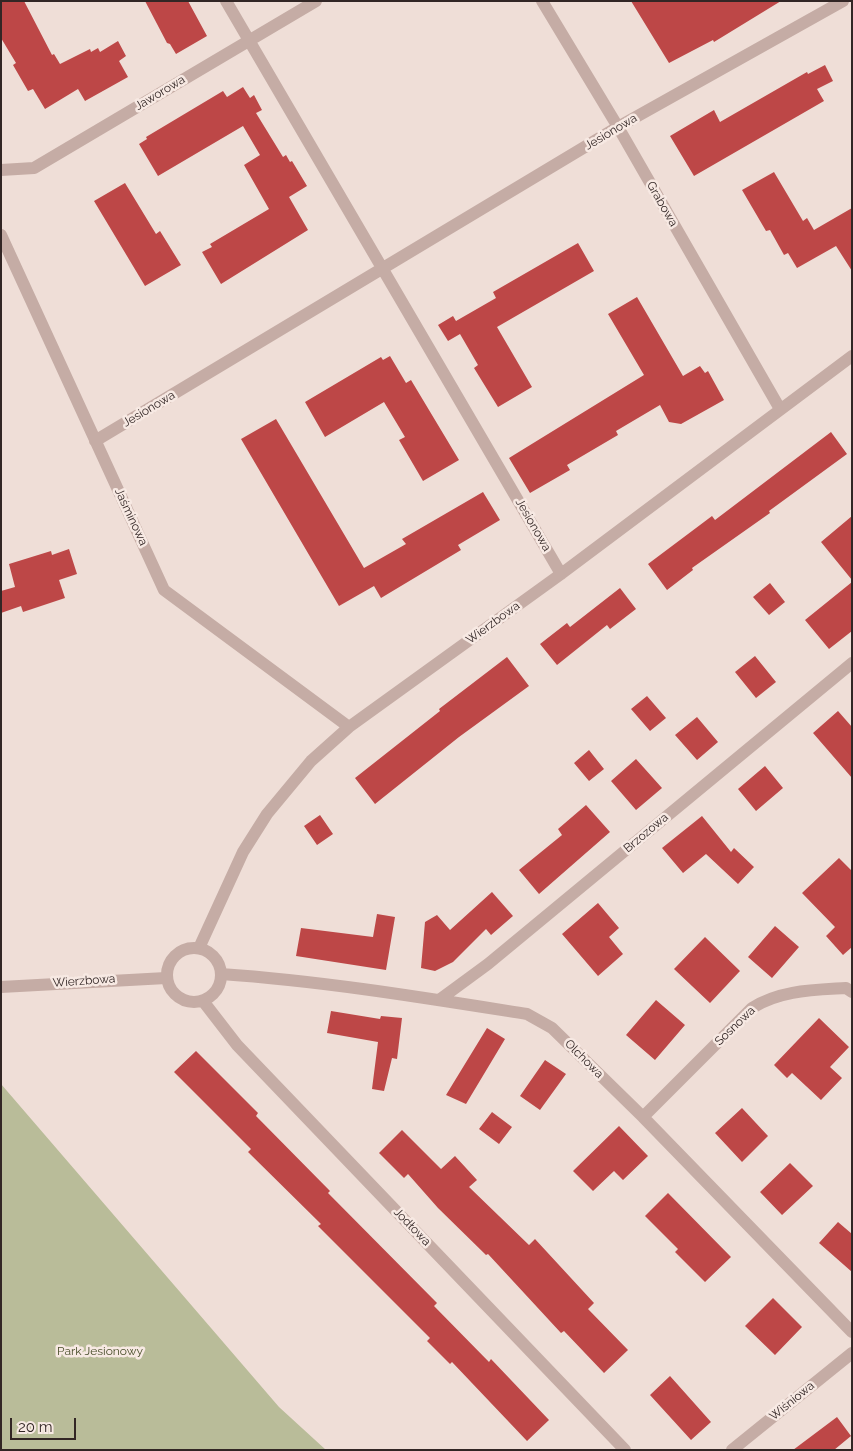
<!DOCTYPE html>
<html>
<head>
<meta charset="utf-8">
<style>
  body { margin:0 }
  #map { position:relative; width:853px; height:1451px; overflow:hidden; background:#efded7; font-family:Raleway,sans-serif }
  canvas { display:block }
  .frame { position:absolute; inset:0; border:2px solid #322625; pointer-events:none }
  .scale { position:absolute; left:10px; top:1418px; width:66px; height:22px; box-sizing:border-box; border:2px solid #322625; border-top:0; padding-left:6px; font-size:15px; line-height:18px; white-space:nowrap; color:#322625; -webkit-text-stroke:4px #f7e9e3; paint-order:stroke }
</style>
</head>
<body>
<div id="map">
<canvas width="853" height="1451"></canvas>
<div class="frame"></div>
<div class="scale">20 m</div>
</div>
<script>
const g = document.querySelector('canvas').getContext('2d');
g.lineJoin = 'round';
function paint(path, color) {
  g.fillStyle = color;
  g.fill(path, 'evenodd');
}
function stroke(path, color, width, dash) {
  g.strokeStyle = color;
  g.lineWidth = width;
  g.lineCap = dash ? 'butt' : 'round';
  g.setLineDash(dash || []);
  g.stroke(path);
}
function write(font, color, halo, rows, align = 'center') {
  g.font = font + ' Raleway,sans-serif';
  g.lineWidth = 5;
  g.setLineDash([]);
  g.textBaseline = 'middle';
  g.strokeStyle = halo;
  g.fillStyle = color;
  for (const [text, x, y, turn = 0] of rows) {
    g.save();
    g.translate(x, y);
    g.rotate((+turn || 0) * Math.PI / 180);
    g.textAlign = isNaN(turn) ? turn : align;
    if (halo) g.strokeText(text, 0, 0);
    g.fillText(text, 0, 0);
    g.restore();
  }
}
paint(new Path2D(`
  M1,1084l278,323 47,43h-325z`), '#b9bc99');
paint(new Path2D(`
  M1,1h23l28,54 2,-1 6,10 30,-15 1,3 7,-4 2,4 18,-11 8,15 -7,5 9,16 -43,24 -7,-12 -33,20 -12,-20 -5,2 -15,-26 3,-2 -15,-25z
  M145,1h43l19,35 -31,18 -6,-10 -3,-1z
  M631,1h150l-67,41 -1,-2 -44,23z
  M825,65l8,16 -16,8 7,12 -130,75 -24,-40 44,-26 6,12 87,-50 1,2z
  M243,87l7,11 4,-3 8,15 -6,3 27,44 3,-2 4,7 2,-1 15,25 -18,11 19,33 -87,54 -19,-32 10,-5 -2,-3 59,-35 -25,-44 16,-10 -17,-29 -85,50 -19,-32 8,-5 -1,-2 77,-46 4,6z
  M774,172l29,49 4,-3 7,12 38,-22v63l-16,-25 -39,22 -9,-15 -4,2 -14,-25 -4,1 -24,-41z
  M125,183l31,51 4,-3 21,34 -36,21 -51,-85z
  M578,243l16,28 -97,56 35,60 -34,20 -24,-39 4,-3 -18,-31 -12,7 -10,-16 15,-9 3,5 40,-23 -3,-6z
  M637,297l46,79 17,-10 5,7 3,-2 16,29 -43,24 -12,-2 -9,-17 -44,26 2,4 -51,30 3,5 -40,23 -21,-35 135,-83 -36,-61z
  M390,356l16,27 5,-3 48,80 -36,21 -24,-41 6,-3 -21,-35 -59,35 -20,-35 76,-45 2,3z
  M276,419l88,149 42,-24 -4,-5 81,-47 17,28 -42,25 3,5 -80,48 -7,-12 -35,20 -98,-167z
  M831,432l16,22 -78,57 1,2 -78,55 1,2 -26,20 -19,-26 64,-48 3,4z
  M852,516v64l-31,-38z
  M69,549l8,25 -18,6 6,18 -42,14 -2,-6 -20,7v-22l14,-4 -6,-23 42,-13 1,4z
  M852,582v49l-23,18 -24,-29z
  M770,583l15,19 -16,13 -16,-18z
  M620,588l16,21 -26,20 -3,-4 -50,40 -17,-21 27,-21 3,4z
  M755,656l21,26 -20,16 -21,-26z
  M507,657l22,29 -70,51 -84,67 -20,-26 85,-67 -1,-2z
  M647,696l19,22 -16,13 -19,-22z
  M838,711l14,16v51l-39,-45z
  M697,717l21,25 -21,18 -22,-25z
  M589,750l15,19 -15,12 -15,-18z
  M636,759l26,29 -26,22 -25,-29z
  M765,766l18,22 -27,23 -18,-22z
  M586,805l24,27 -71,62 -20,-24 43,-35 -4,-6z
  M320,815l13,19 -16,11 -13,-19z
  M702,816l29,36 3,-4 20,19 -16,17 -32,-30 -23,19 -21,-25z
  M839,858l13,13v76l-9,8 -17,-19 9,-9 -33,-34z
  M492,892l21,24 -22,19 -5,-6 -33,33 -18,9 -14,-3 4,-46 12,-7 13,15z
  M598,903l21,25 -10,9 14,17 -25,22 -36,-42z
  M377,914l18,3 -9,53 -90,-14 5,-28 72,9z
  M775,926l24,21 -27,31 -24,-21z
  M705,937l35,34 -30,32 -36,-34z
  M656,1000l29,25 -30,35 -29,-25z
  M331,1011l49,8 1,-3 21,2 -5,41 -5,-1 -8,33 -12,-2 6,-47 -51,-9z
  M819,1018l30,29 -19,20 12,11 -21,22 -29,-27 -5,5 -13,-13z
  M487,1028l18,11 -39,65 -20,-9z
  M196,1051l62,62 -2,3 74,75 -2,2 109,110 -3,3 55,56 2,-3 58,61 -22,21 -75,-79 -2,2 -23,-23 3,-3 -112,-112 3,-2 -73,-72 3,-3 -77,-77z
  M545,1060l21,14 -26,36 -20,-14z
  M742,1108l26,28 -26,26 -27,-29z
  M492,1112l20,15 -13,17 -20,-15z
  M619,1126l29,30 -25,24 -9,-9 -21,20 -20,-20z
  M402,1130l39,39 14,-13 22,24 -8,7 60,58 6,-6 59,64 -6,6 40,41 -24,23 -40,-42 -3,2 -73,-79 -2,1 -48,-47 -30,-34 -4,4 -25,-25z
  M790,1163l23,23 -31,29 -22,-23z
  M668,1193l63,64 -26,25 -30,-30 3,-3 -33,-33z
  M838,1222l14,12v38l-33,-29z
  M773,1298l29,29 -27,28 -30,-29z
  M670,1376l41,46 -20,18 -41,-45z
  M837,1417l14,19 -17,14h-41z`), '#bd4747');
stroke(new Path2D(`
  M226,1l335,573
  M542,1l76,126 162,282
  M1,170l33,-2 282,-167
  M1,235l163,355 185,137
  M95,441l523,-314 225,-126
  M167 975a27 27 0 1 1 54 0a27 27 0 1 1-54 0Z
  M199,948l44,-96 24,-38 44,-53 38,-34 212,-153 291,-218
  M221,974c102,7 205,24 306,40l25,14 91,89 209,215
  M1,987l165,-9
  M439,1000l49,-36 364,-301
  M203,1001l34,44 388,405
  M643,1117l109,-109c28,-18 62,-18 94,-20l6,4
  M732,1450l120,-97`), '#c5aca5', 12);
write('12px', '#322625', '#f7e9e3', [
  ["Jaworowa",160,93,-31],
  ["Jesionowa",611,132,-31],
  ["Grabowa",662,204,60],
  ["Jesionowa",149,409,-31],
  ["Jaśminowa",131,517,65],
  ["Jesionowa",533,525,60],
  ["Wierzbowa",493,623,-36],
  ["Brzozowa",646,833,-40],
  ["Wierzbowa",84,981,-4],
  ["Sosnowa",735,1026,-44],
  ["Olchowa",584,1059,45],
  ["Jodłowa",412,1227,46],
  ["Wiśniowa",792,1401,-39]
]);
write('12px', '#494e2b', '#f7e9e3', [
  ["Park Jesionowy",100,1351]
]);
</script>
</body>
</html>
